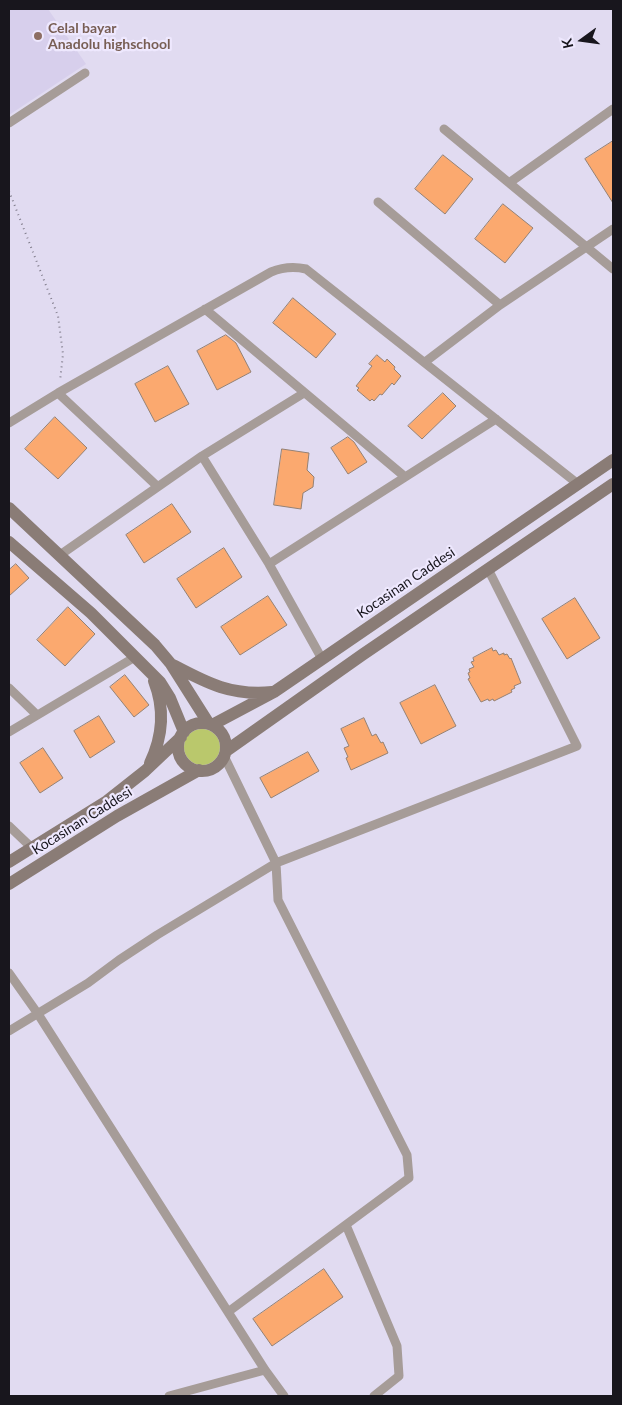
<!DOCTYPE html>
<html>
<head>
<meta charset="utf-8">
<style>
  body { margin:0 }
  #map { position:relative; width:622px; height:1405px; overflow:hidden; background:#e1dbf1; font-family:Lato,sans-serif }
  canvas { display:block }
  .frame { position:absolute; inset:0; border:10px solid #18161d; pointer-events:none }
  .north { position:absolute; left:557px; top:15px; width:50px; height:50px; -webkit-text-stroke:4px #eee8fe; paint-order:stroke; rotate:256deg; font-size:14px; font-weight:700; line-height:20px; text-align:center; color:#18161d }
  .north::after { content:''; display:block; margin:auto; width:18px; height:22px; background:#18161d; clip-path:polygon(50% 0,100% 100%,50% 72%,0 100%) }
</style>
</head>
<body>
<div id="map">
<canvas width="622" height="1405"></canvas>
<div class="frame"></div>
<div class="north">K</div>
</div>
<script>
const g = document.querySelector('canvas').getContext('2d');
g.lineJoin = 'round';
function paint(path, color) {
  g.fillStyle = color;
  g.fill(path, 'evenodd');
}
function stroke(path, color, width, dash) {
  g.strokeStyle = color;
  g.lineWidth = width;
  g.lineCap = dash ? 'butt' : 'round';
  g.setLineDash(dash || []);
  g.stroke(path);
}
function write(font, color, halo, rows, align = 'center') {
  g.font = font + ' Lato,sans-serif';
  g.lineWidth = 4.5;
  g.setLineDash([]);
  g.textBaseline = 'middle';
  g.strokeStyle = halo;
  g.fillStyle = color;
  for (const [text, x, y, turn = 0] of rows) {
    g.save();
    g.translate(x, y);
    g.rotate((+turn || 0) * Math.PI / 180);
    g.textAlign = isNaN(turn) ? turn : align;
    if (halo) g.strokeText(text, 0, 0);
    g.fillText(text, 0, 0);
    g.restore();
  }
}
paint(new Path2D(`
  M9,9h39l38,55 -77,51z`), '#d7cfec');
paint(new Path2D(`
  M184 747a18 18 0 1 1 36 0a18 18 0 1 1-36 0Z`), '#bac86c');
const building = new Path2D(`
  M613,141v62l-28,-44z
  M443,155l30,24 -28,35 -30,-25z
  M503,204l30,24 -28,35 -30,-24z
  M293,298l43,36 -20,24 -43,-35z
  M226,335l10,8 15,29 -34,18 -20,-39z
  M377,355l8,7 2,-3 8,8 -1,2 7,7 -7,9 -2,-2 -10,12 -2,-1 -6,7 -2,-2 -2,2 -13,-11 2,-2 -3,-2 16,-20 -3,-2z
  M168,366l21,38 -34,18 -20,-38z
  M443,393l13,13 -34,33 -14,-13z
  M55,417l32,31 -29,31 -33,-30z
  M348,437l6,5 13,20 -19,12 -17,-26z
  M282,449l27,4 -2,17 7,7 -1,10 -10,6 -2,16 -27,-4z
  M172,504l19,28 -47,31 -18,-28z
  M224,548l18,29 -46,31 -19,-29z
  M16,564l13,14 -20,18v-26z
  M268,596l19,29 -47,30 -19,-28z
  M575,598l25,40 -33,21 -25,-40z
  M68,607l27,27 -30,32 -28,-26z
  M492,648l1,3 3,-1 3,5 5,-2v2l3,-1 3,5 1,-1 10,25 -7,3 1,2 -4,2 1,2 -18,9 -1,-2 -4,2 -1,-2 -7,3 -13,-23 2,-1 -2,-5 2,-1 -1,-3 5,-2 -3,-5 3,-1 -1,-3z
  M125,675l24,30 -15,12 -24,-30z
  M435,685l21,41 -35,18 -21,-41z
  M99,716l16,26 -25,16 -16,-27z
  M364,718l8,18 4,-2 5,9 2,-1 5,11 -37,17 -5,-12 2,-1 -4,-9 5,-2 -8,-17z
  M43,748l20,30 -23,15 -20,-30z
  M308,752l11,19 -48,27 -11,-20z
  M324,1269l19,28 -71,49 -19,-27z`);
paint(building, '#fba96f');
stroke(building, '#948174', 1);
stroke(new Path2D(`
  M9,191l49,125 5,38 -3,27`), '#827e8d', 2, [1, 4]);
stroke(new Path2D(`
  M9,123l76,-50
  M444,129l169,140
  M509,183l104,-74
  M378,202l122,103
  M205,309l199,167
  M425,362l75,-57 113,-76
  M58,393l99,93
  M9,423l49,-30 213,-121c12,-5 22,-6 35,-3l272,215
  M202,456l102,-63
  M60,555l142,-99 67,108 53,95
  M269,564l227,-145
  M9,688l28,27
  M9,732l126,-75
  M224,756l52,107 2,37 129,255 2,23 -181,134
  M9,826l23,22
  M9,973l29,41 227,356 19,26
  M9,1031l79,-48 31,-23 38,-25 119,-72 301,-117 -89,-177
  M346,1225l51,121 2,30 -25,20
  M169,1396l96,-26`), '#a69c98', 9);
stroke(new Path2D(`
  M9,508l146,137 16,19 38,60
  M9,542l82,71 69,69 10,16 14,34
  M173,665c34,18 58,31 99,27
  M178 747a24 24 0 1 1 48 0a24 24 0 1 1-48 0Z
  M212,725l62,-33 339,-232
  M226,751l136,-96 251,-171
  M150,763c13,-27 15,-54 4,-82
  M9,862l98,-61 38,-30 36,-34
  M9,884l108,-68 82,-46`), '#8a7c76', 12);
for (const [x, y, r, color] of [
  [38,36,5,"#8d6e63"]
]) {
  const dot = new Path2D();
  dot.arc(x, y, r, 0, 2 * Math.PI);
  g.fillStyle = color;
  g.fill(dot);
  stroke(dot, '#eee8fe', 2);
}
write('bold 14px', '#785e54', '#eee8fe', [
  ["Celal bayar",48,28],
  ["Anadolu highschool",48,44]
], 'left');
write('14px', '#18161d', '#eee8fe', [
  ["Kocasinan Caddesi",406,583,-34],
  ["Kocasinan Caddesi",82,821,-32]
]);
</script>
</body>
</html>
